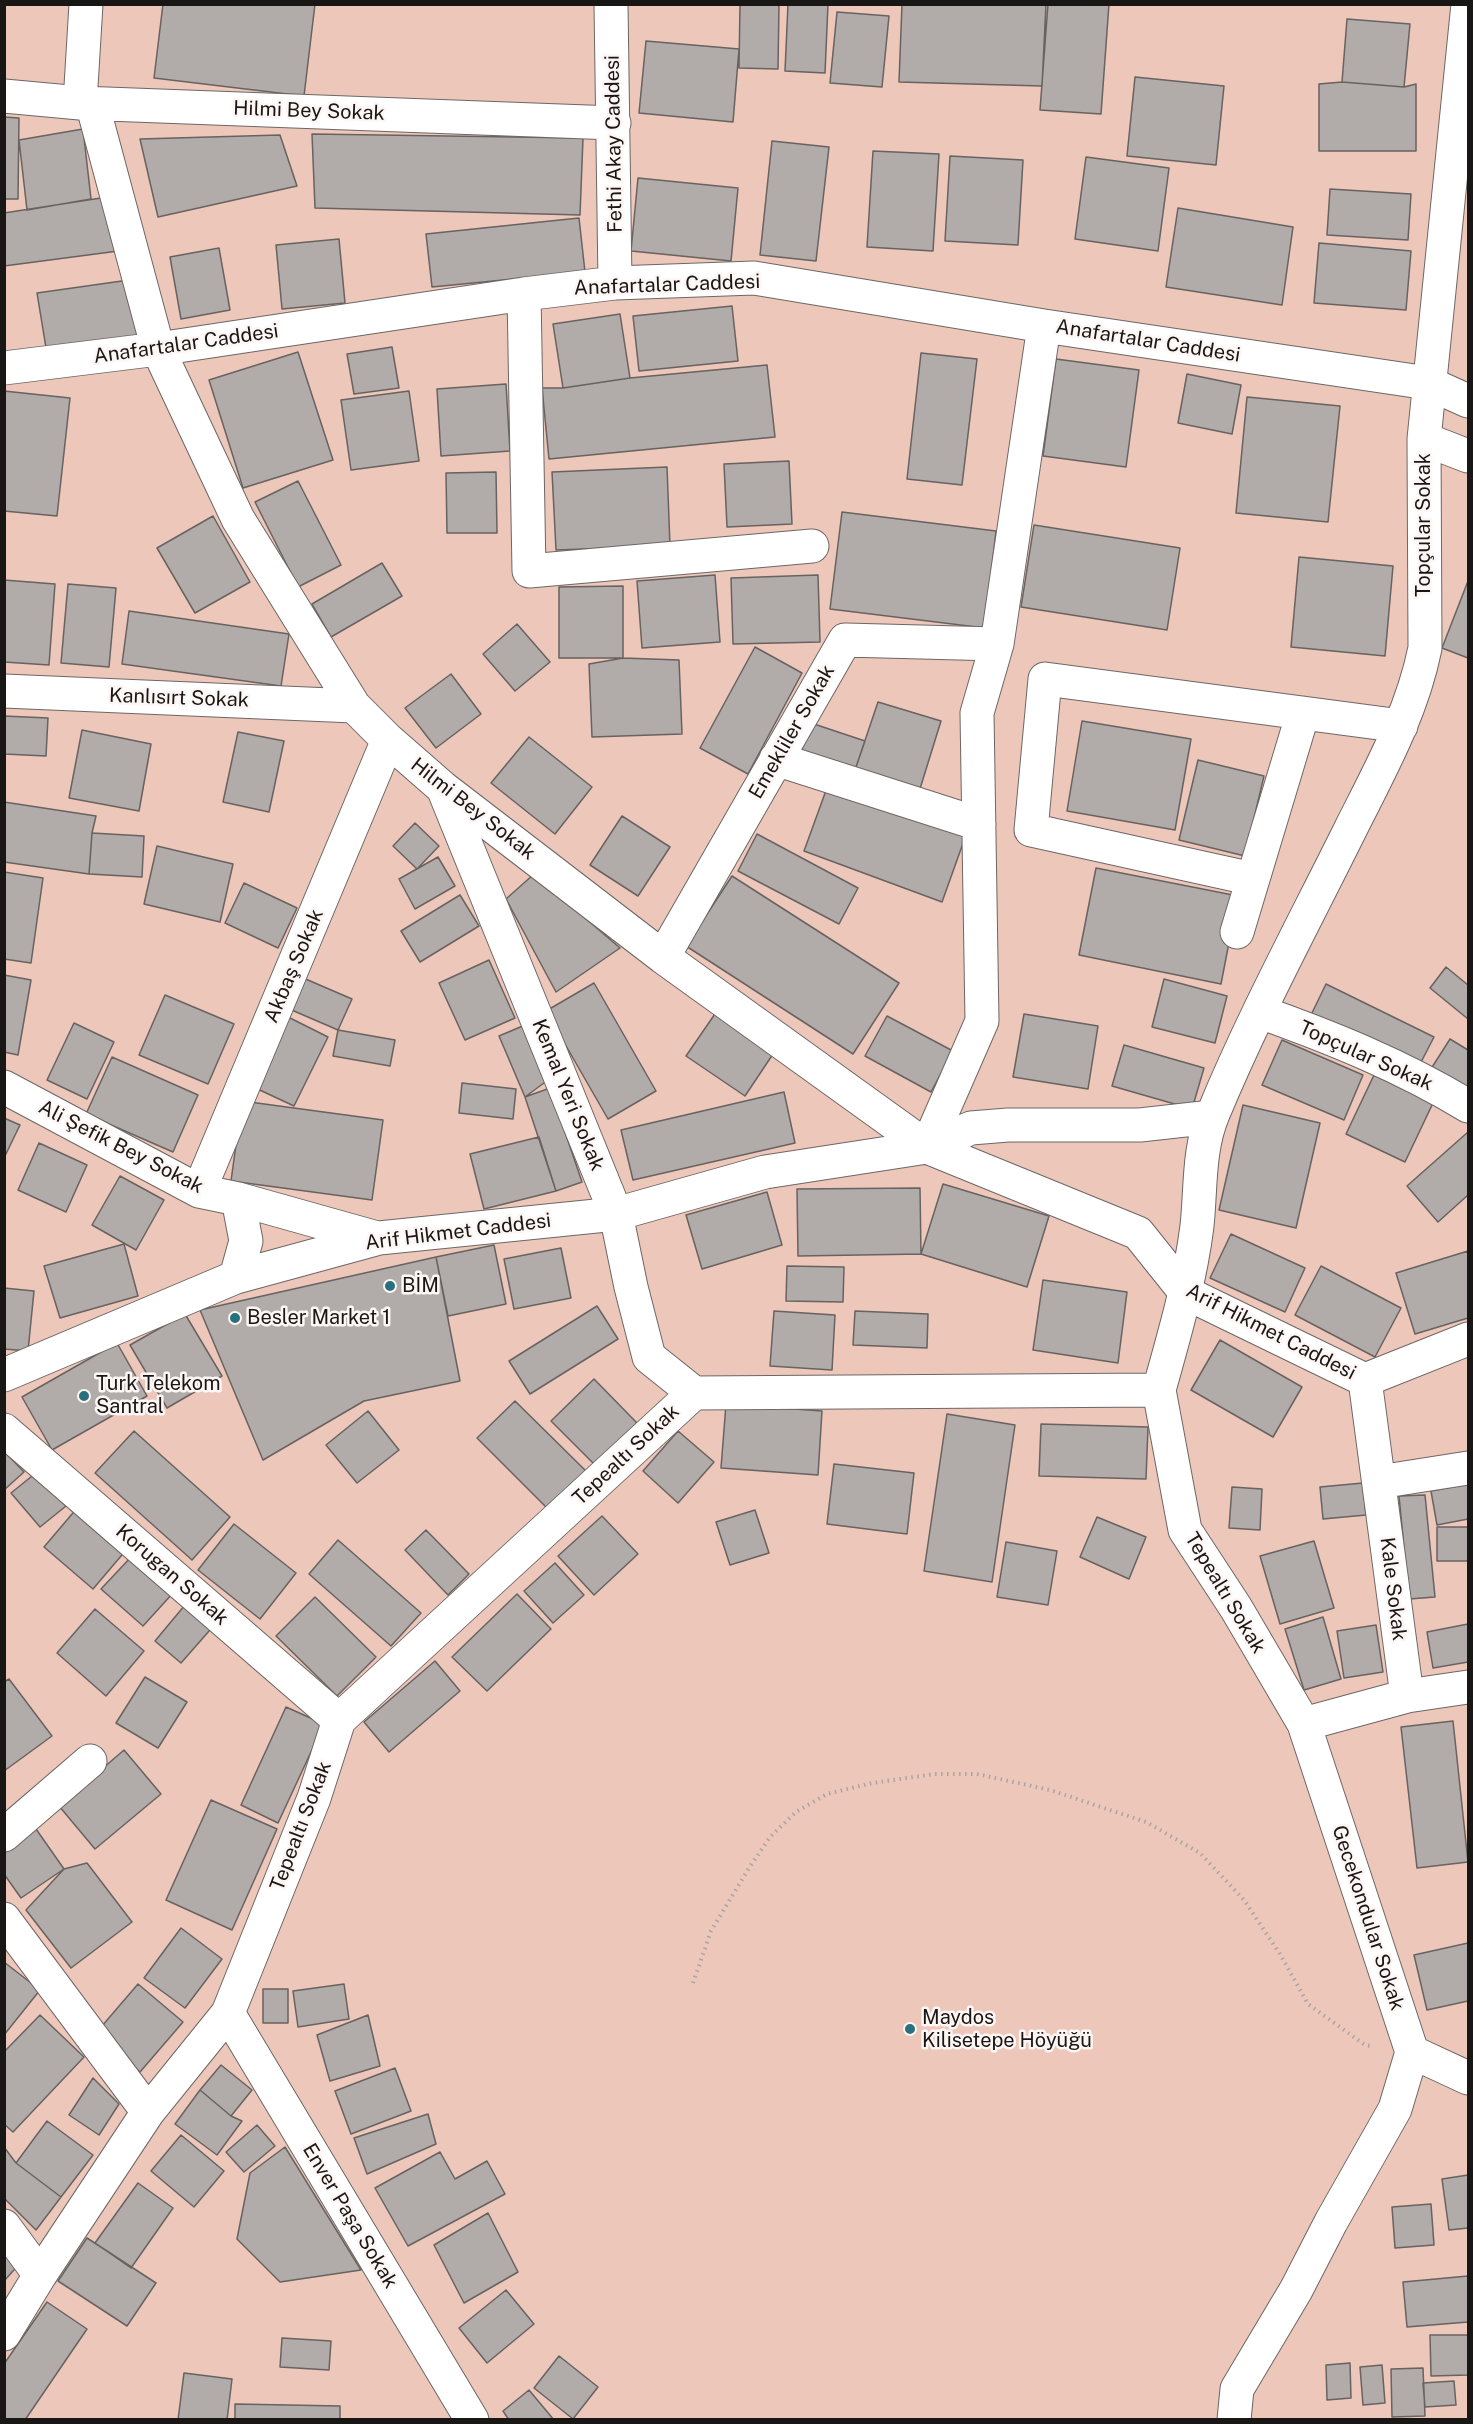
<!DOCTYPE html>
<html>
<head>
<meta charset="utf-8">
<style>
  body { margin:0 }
  #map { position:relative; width:1473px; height:2424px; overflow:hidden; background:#f0e9e7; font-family:"Public Sans",sans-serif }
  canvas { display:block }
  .frame { position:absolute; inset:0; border:6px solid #191716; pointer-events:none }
</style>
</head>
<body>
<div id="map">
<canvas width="1473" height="2424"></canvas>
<div class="frame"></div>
</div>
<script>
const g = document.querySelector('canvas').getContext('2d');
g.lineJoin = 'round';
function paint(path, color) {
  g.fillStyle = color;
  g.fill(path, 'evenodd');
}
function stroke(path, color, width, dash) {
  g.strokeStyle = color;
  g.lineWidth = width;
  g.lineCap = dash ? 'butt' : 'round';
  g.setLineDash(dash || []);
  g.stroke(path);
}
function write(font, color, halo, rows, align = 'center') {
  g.font = font + ' "Public Sans",sans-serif';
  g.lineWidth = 5;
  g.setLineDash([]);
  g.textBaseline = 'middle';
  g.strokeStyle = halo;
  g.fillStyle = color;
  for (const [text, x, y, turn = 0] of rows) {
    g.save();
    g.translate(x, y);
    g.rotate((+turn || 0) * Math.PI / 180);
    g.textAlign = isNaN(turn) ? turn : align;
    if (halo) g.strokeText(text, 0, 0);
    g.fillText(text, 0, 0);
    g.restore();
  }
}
paint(new Path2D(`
  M5,5h1463v2414h-1463z`), '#ecc7ba');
const building = new Path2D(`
  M163,4h152l-11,92 -150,-18z
  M740,4h39l-1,65 -39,-1z
  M788,4h40l-3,69 -40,-2z
  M902,4h144l-4,82 -143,-4z
  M1048,4h61l-8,110 -61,-4z
  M837,12l52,4 -7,71 -52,-4z
  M1347,19l63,5 -6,63 -62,-5z
  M646,41l93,8 -6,73 -94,-9z
  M1135,77l89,9 -8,79 -89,-9z
  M1342,82l62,5 12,-3v67h-97v-67z
  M4,117l15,1 -1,81h-14z
  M83,129l8,70 -64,11 -8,-70z
  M312,134l271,4 -3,77 -265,-7z
  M280,135l17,51 -139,31 -18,-78z
  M772,141l57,6 -13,114 -56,-6z
  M873,151l66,3 -6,97 -66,-4z
  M950,156l73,4 -5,85 -73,-4z
  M1086,157l83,11 -11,83 -83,-12z
  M638,178l100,10 -7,73 -100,-10z
  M1330,189l81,5 -3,46 -81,-5z
  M101,198l25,52 -122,16v-53z
  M1178,208l115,19 -11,78 -116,-18z
  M579,218l6,54 -153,15 -6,-53z
  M339,239l6,64 -63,6 -6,-64z
  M1319,243l92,8 -5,59 -92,-7z
  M219,248l11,62 -49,9 -11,-62z
  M129,280l10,67 -91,13 -11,-67z
  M732,306l6,55 -99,10 -6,-55z
  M620,314l10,64 -67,10 -10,-64z
  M392,347l7,41 -45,6 -7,-40z
  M298,352l35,108 -90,28 -34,-108z
  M921,353l56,6 -15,126 -55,-6z
  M1056,359l83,11 -13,97 -83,-11z
  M767,365l8,72 -226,22 -7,-71h21l67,-10z
  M1187,374l54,11 -9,49 -54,-11z
  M506,384l4,67 -69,5 -4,-67z
  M4,391l66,7 -13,118 -53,-5z
  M409,391l10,70 -68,9 -10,-70z
  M1247,397l93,9 -12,116 -92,-9z
  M789,461l3,63 -65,3 -3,-63z
  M667,467l3,79 -114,4 -4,-78z
  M496,472l1,61h-50l-1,-60z
  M298,481l43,84 -43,22 -43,-85z
  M842,512l154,19 -11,97 -155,-19z
  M213,516l37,66 -55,31 -38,-65z
  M1034,525l146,23 -13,82 -146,-23z
  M1299,557l94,9 -8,90 -94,-9z
  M382,563l20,33 -71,41 -19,-33z
  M715,575l5,67 -78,6 -5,-67z
  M818,575l2,67 -87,2 -2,-66z
  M4,580l51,4 -6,81 -45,-3z
  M1468,581v77l-26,-10z
  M68,584l48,4 -7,79 -48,-4z
  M623,586v72h-64v-71z
  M129,611l160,23 -8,52 -159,-22z
  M517,624l33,38 -35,29 -32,-37z
  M755,647l47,26 -54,101 -48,-26z
  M623,658l56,2 3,74 -90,3 -3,-73z
  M451,674l30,40 -45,34 -31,-40z
  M878,702l63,19 -22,71 -64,-22z
  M4,716l44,2 -2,38 -42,-2z
  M1082,721l109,18 -16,91 -108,-19z
  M811,723l54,18 -10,29 -54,-18z
  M82,730l69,14 -12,67 -70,-13z
  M238,732l46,9 -15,71 -46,-10z
  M529,737l63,50 -37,47 -64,-51z
  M1198,760l66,16 -19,80 -66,-16z
  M828,785l138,50 -24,67 -138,-51z
  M4,802l92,14 -4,17 -3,41 -85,-12z
  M622,816l48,31 -32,49 -48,-31z
  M415,823l24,23 -22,23 -24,-23z
  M92,833l52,3 -2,41 -53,-3z
  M757,834l101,54 -19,36 -101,-53z
  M157,846l76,18 -13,58 -76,-18z
  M438,857l17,29 -40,23 -16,-30z
  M1096,868l142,28 -17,88 -142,-29z
  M4,872l39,6 -12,85 -27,-4z
  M534,874l86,74 -64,44 -50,-93z
  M732,876l167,107 -46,71 -167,-108z
  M244,883l53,25 -19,40 -53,-25z
  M460,895l19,31 -59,36 -19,-31z
  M489,960l26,58 -50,22 -26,-57z
  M1446,967l22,18v34l-38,-31z
  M4,975l27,5 -13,75 -14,-3z
  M301,977l51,22 -14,31 -51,-22z
  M1164,979l63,17 -12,47 -63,-16z
  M594,983l62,108 -48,28 -62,-108z
  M1326,984l108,53 -16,31 -107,-53z
  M165,995l69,29 -26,60 -69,-29z
  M717,1011l58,40 -30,45 -59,-40z
  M1024,1014l74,12 -10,63 -75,-12z
  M284,1015l44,22 -34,69 -45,-21z
  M887,1016l66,35 -22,41 -66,-36z
  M74,1023l40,19 -27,57 -40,-19z
  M525,1025l23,55 -23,17 -26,-61z
  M338,1030l57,10 -5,26 -57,-10z
  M1450,1039l18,11v47l-39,-25z
  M1282,1040l81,35 -19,45 -82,-35z
  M1124,1045l80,23 -12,41 -80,-23z
  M112,1057l86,38 -25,57 -87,-38z
  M1374,1075l59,28 -28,59 -59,-28z
  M462,1083l54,6 -3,30 -54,-6z
  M550,1088l32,94 -26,9 -31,-94z
  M784,1092l11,51 -162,37 -12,-50z
  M242,1101l141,19 -11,80 -141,-19z
  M1243,1105l77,18 -24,105 -77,-18z
  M4,1118l16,7 -16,33z
  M1468,1132v63l-30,27 -31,-36z
  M539,1137l17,54 -72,18 -14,-55z
  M39,1143l48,22 -21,47 -48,-22z
  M120,1176l44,24 -28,50 -44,-25z
  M943,1184l106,32 -22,71 -106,-33z
  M920,1188l1,66 -123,2 -1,-67z
  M767,1192l15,53 -80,24 -16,-54z
  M1231,1234l74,34 -20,44 -75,-34z
  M124,1244l14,52 -78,22 -16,-52z
  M494,1245l12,59 -58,12 -12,-59z
  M561,1248l10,50 -57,11 -10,-50z
  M1468,1251v67l-53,16 -19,-61z
  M436,1257l24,124 -96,20 -101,59 -63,-150z
  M787,1266l57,1 -1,35 -57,-1z
  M1321,1266l80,42 -26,49 -80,-42z
  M1043,1280l84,12 -9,71 -85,-13z
  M4,1288l30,3 -6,60 -24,-2z
  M597,1306l21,33 -88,55 -21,-33z
  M774,1311l61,4 -3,55 -62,-4z
  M855,1311l73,3 -1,34 -74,-3z
  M185,1314l37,62 -55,32 -37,-63z
  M1220,1340l82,47 -29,50 -82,-47z
  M117,1343l30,53 -95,54 -30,-53z
  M594,1379l43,44 -42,42 -44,-44z
  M515,1401l74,73 -38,38 -74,-74z
  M726,1404l96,7 -4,64 -97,-7z
  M368,1411l31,39 -42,33 -31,-38z
  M947,1414l68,11 -23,157 -68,-11z
  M1041,1424l107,3 -2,52 -107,-3z
  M134,1431l96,86 -38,43 -97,-87z
  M678,1431l36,31 -36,41 -35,-32z
  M4,1451l20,21 -20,18z
  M834,1464l80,9 -7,61 -80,-10z
  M37,1472l29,34 -26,21 -29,-34z
  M1363,1483l3,32 -43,4 -3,-32z
  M1468,1484v35l-31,6 -6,-34z
  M1232,1487l30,2 -2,41 -31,-2z
  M1425,1495l10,102 -26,2 -10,-103z
  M78,1507l49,42 -34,40 -49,-42z
  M755,1510l14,43 -39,12 -14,-43z
  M602,1516l36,38 -44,41 -36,-39z
  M1097,1517l49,20 -17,42 -49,-22z
  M234,1524l62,49 -36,46 -62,-49z
  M1437,1527h31v34h-31z
  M426,1530l43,44 -21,21 -43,-45z
  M338,1540l83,73 -30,33 -82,-72z
  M1314,1541l20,67 -54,16 -20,-68z
  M1006,1542l51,9 -9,54 -51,-8z
  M132,1556l41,37 -30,33 -42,-37z
  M555,1563l29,32 -31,28 -29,-32z
  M517,1594l34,35 -64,62 -35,-34z
  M315,1597l61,60 -39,39 -61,-60z
  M190,1599l27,23 -36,41 -26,-22z
  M95,1609l49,42 -38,45 -49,-43z
  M1323,1617l18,62 -37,11 -19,-61z
  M1468,1624v38l-35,6 -6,-36z
  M1376,1625l7,47 -39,6 -7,-47z
  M435,1661l25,30 -71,61 -25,-30z
  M145,1677l42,25 -29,46 -42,-25z
  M9,1679l43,57 -48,35v-89z
  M286,1707l38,17 -46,99 -37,-18z
  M1453,1721l15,141 -51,6 -16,-141z
  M124,1750l37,44 -66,55 -36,-43z
  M211,1800l66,29 -45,101 -66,-30z
  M36,1829l28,40 -43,29 -17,-24v-23z
  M87,1863l45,59 -61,46 -45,-58 38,-41z
  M181,1928l41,31 -37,49 -41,-30z
  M1468,1943v58l-41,9 -13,-55z
  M4,1962l36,28 -36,45z
  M138,1984l45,38 -43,50 -44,-39z
  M344,1984l5,35 -51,8 -5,-36z
  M263,1989h25v34h-25z
  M40,2015l44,42 -71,75 -9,-8v-72z
  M368,2015l12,51 -50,15 -13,-46z
  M221,2065l31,25 -21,26 -31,-26z
  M395,2068l16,43 -60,23 -16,-43z
  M93,2078l26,26 -20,31 -30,-20z
  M200,2090l31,26 11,5 -25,34 -42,-31z
  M428,2114l8,30 -69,30 -13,-36z
  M47,2121l46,34 -32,42 -45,-34z
  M257,2125l18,21 -31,26 -18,-20z
  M181,2135l43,36 -30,36 -43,-36z
  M4,2147l12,16 45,34 -25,33 -32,-32z
  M285,2147l76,123 -81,12 -43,-43 13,-66z
  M440,2152l15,27 32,-18 18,33 -97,52 -33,-58z
  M1468,2175v53l-19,2 -7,-51z
  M138,2183l35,25 -42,60 -36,-25z
  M1431,2204l3,41 -39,3 -3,-41z
  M488,2213l30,59 -54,31 -30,-58z
  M87,2238l69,45 -29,43 -69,-45z
  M4,2245l18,16 -18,20z
  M1468,2276v46l-61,5 -4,-45z
  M506,2290l28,34 -47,39 -28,-35z
  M47,2302l40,27 -62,91h-21v-56z
  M1430,2335h38v40l-37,1z
  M282,2338l49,3 -2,29 -49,-3z
  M559,2356l39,31 -25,32 -39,-31z
  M1350,2363l1,35 -24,2 -1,-35z
  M1382,2365l3,38 -22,2 -3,-38z
  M1423,2368l2,48 -33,1 -1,-48z
  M184,2373l48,6 -5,41h-49z
  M1454,2381l2,24 -31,2 -2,-24z
  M529,2390l25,30h-45l-6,-9z
  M235,2404l105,2v14h-105z`);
paint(building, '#b1aba9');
stroke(building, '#686260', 1.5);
const minor = new Path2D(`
  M611,4l4,279
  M4,96l76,7 534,20
  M80,103l6,-99
  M92,103l66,246 80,170 116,187 34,34 55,48 220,169 264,190 211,86 48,60 179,87 103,-41
  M524,294l5,277 283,-25
  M4,368l154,-19 366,-55 91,-11 139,-5 290,48 384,57 40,18
  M1424,439l44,17
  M4,691l350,15
  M776,759l203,65
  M443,788l173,426 15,73 18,70 45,36
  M1253,879l-222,-49 14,-151 356,47
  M1237,932l66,-219
  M663,957l182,-317 152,4
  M1260,1012c73,26 142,54 208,94
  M4,1087l195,104 39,8 139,39
  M927,1147l55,-126 -5,-308 20,-69 47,-318
  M199,1191l189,-451
  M236,1277l10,-36 -8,-42
  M4,1375l232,-98 143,-39 237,-24 149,-42 162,-25 44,-19 37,-3h132l72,-8
  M1365,1380l42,316
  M1159,1390c15,-54 31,-108 38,-164 4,-37 1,-76 16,-112 40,-97 91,-191 138,-286 29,-58 61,-115 74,-180l-1,-209 44,-435
  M4,1430l335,290
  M1379,1482l89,-14
  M1304,1724l108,328 56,26
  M4,1835l86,-74
  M4,1919l144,193
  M228,2013l244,407
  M4,2226l36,49
  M4,2334l36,-59 108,-163 80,-99 86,-215 25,-78 355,-327 465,-3 26,140 51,78 68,116 103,-28 61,-9
  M1234,2420l3,-31 59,-99 35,-68 64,-113 17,-57`);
stroke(minor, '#6d6765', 35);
stroke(new Path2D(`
  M693,1983l18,-52 38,-63 21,-31 26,-25 31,-18 45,-11 63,-9h42l73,16 96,32 54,31 44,47 36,54 28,50 57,41 6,1`), '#aaa4a3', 4, [1.5, 4.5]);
stroke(minor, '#fff', 33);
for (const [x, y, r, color] of [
  [390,1286,6,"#29707d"],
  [235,1318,6,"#29707d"],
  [84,1396,6,"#29707d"],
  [910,2029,6,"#29707d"]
]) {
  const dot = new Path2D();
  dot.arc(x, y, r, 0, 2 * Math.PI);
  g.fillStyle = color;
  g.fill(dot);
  stroke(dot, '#fdf6f4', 2);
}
write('20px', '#191716', '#fdf6f4', [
  ["Hilmi Bey Sokak",309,111,2],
  ["Fethi Akay Caddesi",614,144,-91],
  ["Anafartalar Caddesi",667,285,-2],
  ["Anafartalar Caddesi",1148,341,9],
  ["Anafartalar Caddesi",186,344,-8],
  ["Topçular Sokak",1424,525,-90],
  ["Kanlısırt Sokak",179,698,2],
  ["Emekliler Sokak",792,732,-60],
  ["Hilmi Bey Sokak",473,809,38],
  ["Akbaş Sokak",294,966,-67],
  ["Topçular Sokak",1366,1056,24],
  ["Kemal Yeri Sokak",568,1095,68],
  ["Ali Şefik Bey Sokak",121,1147,27],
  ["Arif Hikmet Caddesi",458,1232,-7],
  ["Arif Hikmet Caddesi",1271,1332,27],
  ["Tepealtı Sokak",626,1455,-43],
  ["Korugan Sokak",172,1575,41],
  ["Kale Sokak",1393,1589,83],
  ["Tepealtı Sokak",1225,1593,59],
  ["Tepealtı Sokak",301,1826,-69],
  ["Gecekondular Sokak",1368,1918,72],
  ["Enver Paşa Sokak",350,2216,59]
]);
write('20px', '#191716', '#fdf6f4', [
  ["BİM",402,1286],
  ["Besler Market 1",247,1318],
  ["Turk Telekom",96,1384],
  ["Santral",96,1407],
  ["Maydos",922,2018],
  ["Kilisetepe Höyüğü",922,2041]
], 'left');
</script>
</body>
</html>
